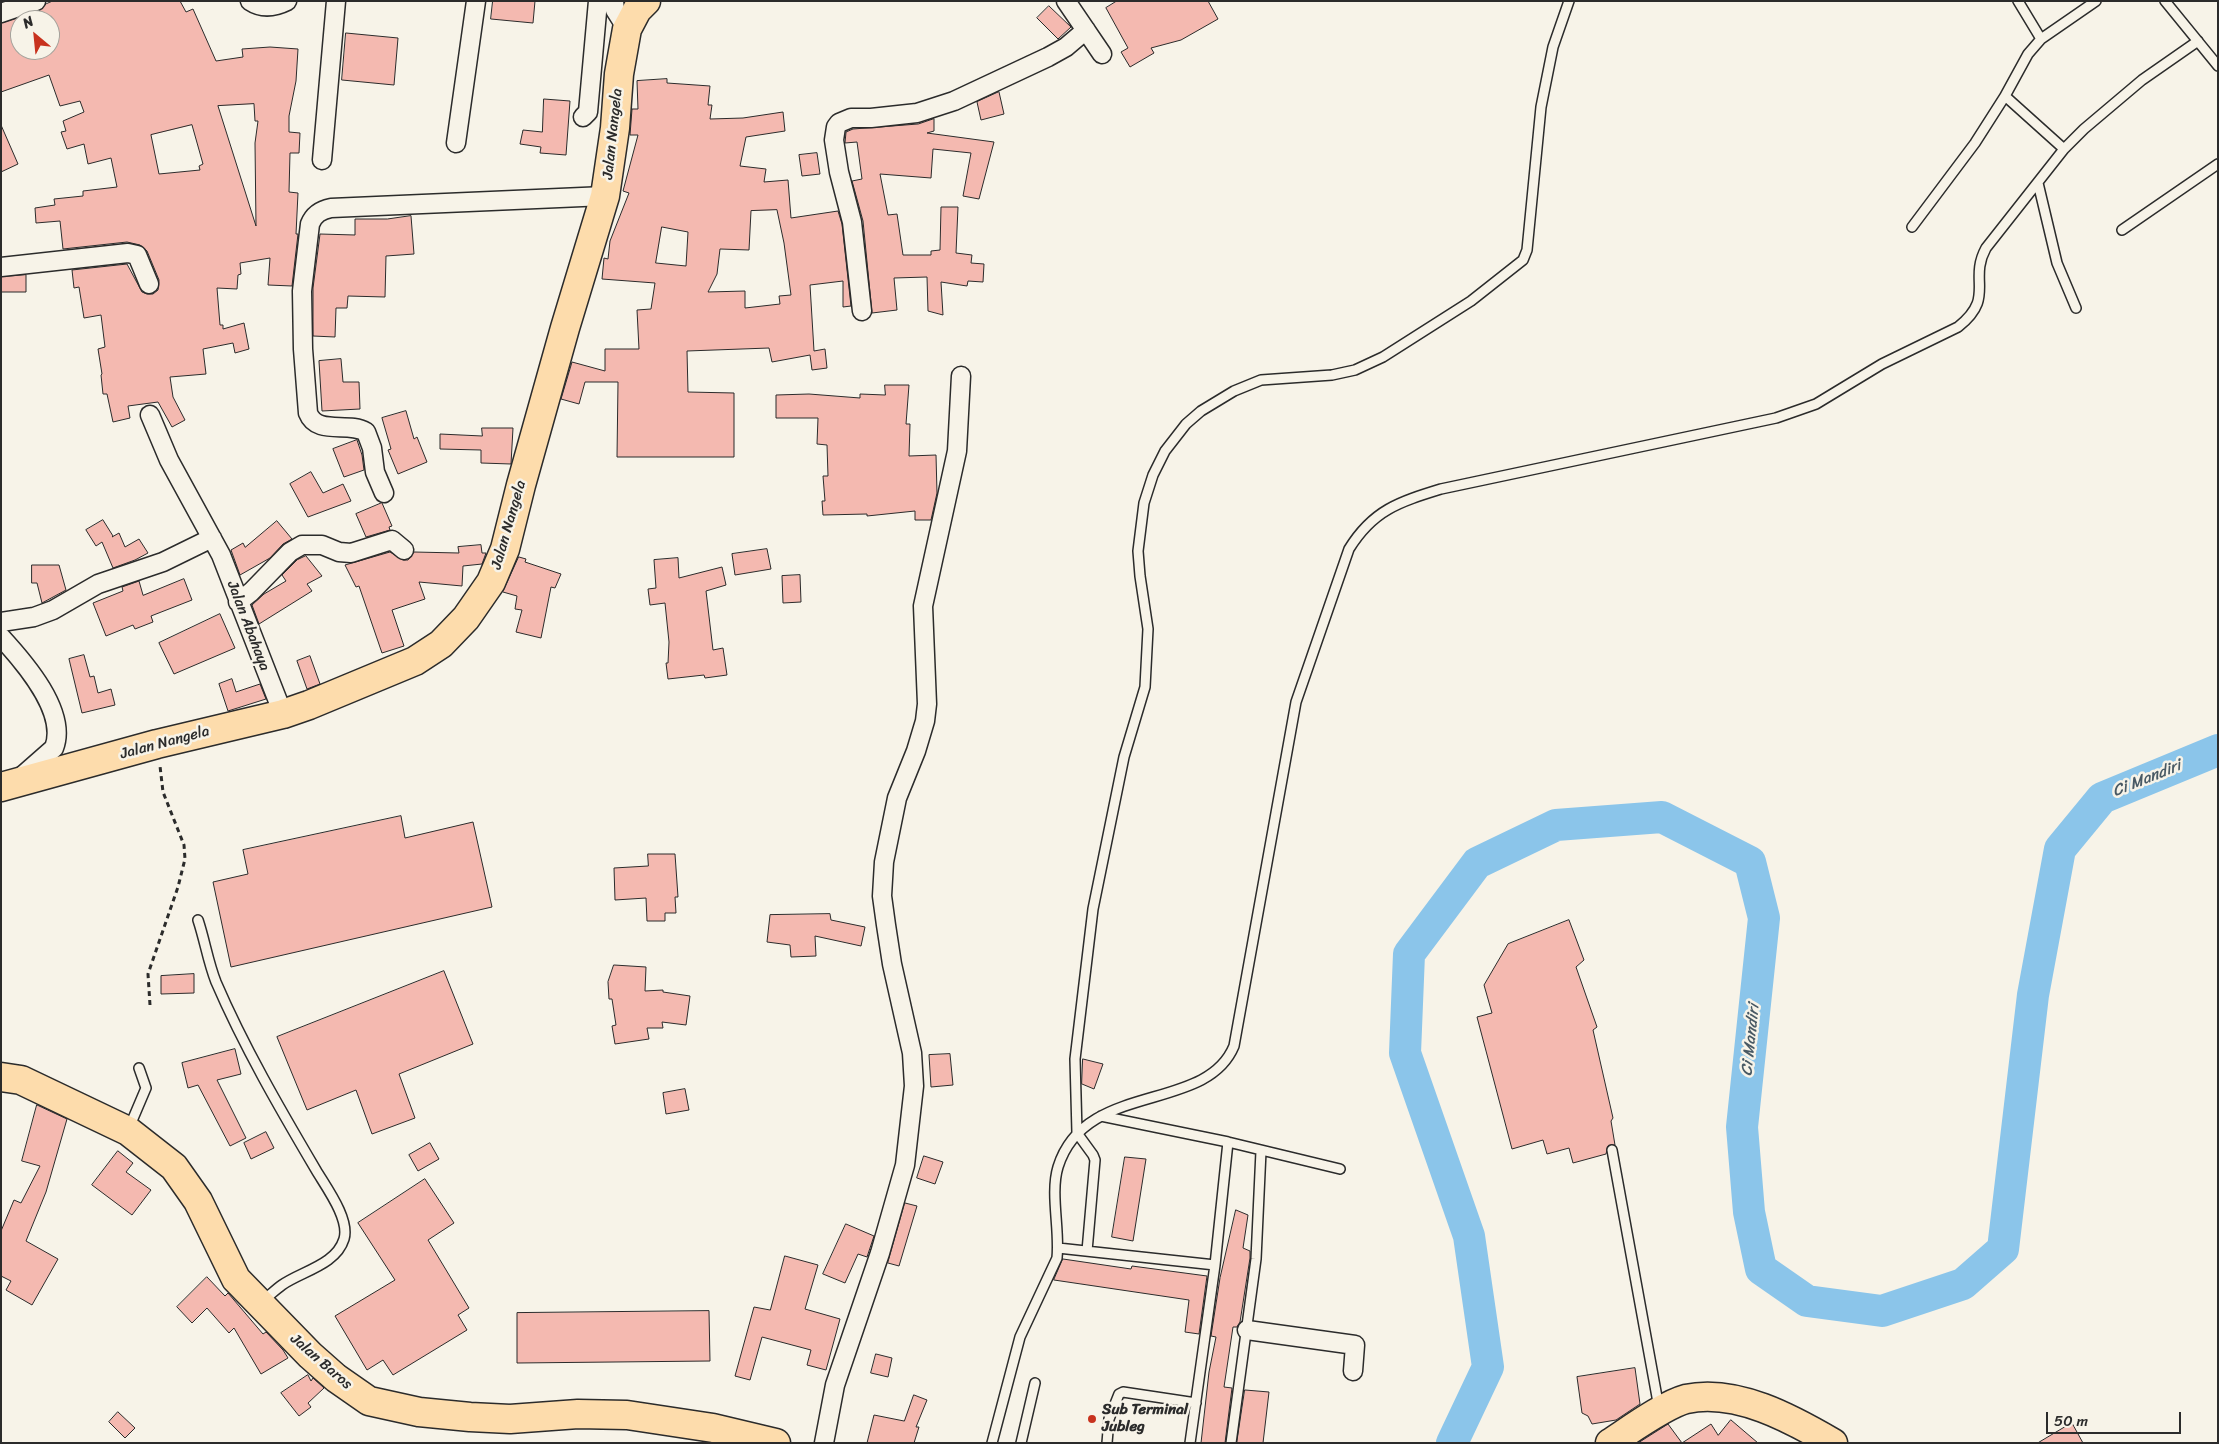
<!DOCTYPE html>
<html>
<head>
<meta charset="utf-8">
<style>
  body { margin:0 }
  #map { position:relative; width:2219px; height:1444px; overflow:hidden; background:#f7f3e8; font-family:Sriracha,sans-serif }
  canvas { display:block }
  .frame { position:absolute; inset:0; border:2px solid #2b2b2b; pointer-events:none }
  .north { position:absolute; left:10px; top:10px; width:50px; height:50px; box-sizing:border-box; background:#f7f3e8; border:1px solid #a5a39c; border-radius:50%; rotate:332deg; font-size:14px; font-weight:700; line-height:20px; text-align:center; color:#2b2b2b }
  .north::after { content:''; display:block; margin:auto; width:18px; height:22px; background:#c8321e; clip-path:polygon(50% 0,100% 100%,50% 72%,0 100%) }
  .scale { position:absolute; left:2046px; top:1412px; width:135px; height:22px; box-sizing:border-box; border:2px solid #2b2b2b; border-top:0; padding-left:6px; font-size:15px; line-height:18px; white-space:nowrap; color:#2b2b2b; -webkit-text-stroke:4px #f7f3e8; paint-order:stroke }
</style>
</head>
<body>
<div id="map">
<canvas width="2219" height="1444"></canvas>
<div class="frame"></div>
<div class="north">N</div>
<div class="scale">50 m</div>
</div>
<script>
const g = document.querySelector('canvas').getContext('2d');
g.lineJoin = 'round';
function stroke(path, color, width, dash) {
  g.strokeStyle = color;
  g.lineWidth = width;
  g.lineCap = dash ? 'butt' : 'round';
  g.setLineDash(dash || []);
  g.stroke(path);
}
function paint(path, color) {
  g.fillStyle = color;
  g.fill(path, 'evenodd');
}
function write(font, color, halo, rows, align = 'center') {
  g.font = font + ' Sriracha,sans-serif';
  g.lineWidth = 5;
  g.setLineDash([]);
  g.textBaseline = 'middle';
  g.strokeStyle = halo;
  g.fillStyle = color;
  for (const [text, x, y, turn = 0] of rows) {
    g.save();
    g.translate(x, y);
    g.rotate((+turn || 0) * Math.PI / 180);
    g.textAlign = isNaN(turn) ? turn : align;
    if (halo) g.strokeText(text, 0, 0);
    g.fillText(text, 0, 0);
    g.restore();
  }
}
stroke(new Path2D(`
  M1452,1443l36,-76 -19,-131 -64,-183 4,-99 68,-91 79,-38 106,-8 88,45 14,56 -22,209 7,85 12,57 46,32 75,10 81,-27 40,-35 30,-254 27,-146 42,-51 116,-48`), '#8bc5ea', 32);
const building = new Path2D(`
  M53,1h127l6,11 7,-3 23,52 27,-4 -1,-8 28,-2 28,2 -2,32 -7,35v16l11,1 -1,20h-9l-1,39 9,1 -2,41h2l-6,52 -24,-1 2,-27 -30,5 1,11 -3,1 -1,14 -20,-1 3,37h3v4l21,-6 5,26 -14,4 -2,-10 -30,6 3,25 -36,3 3,20 12,23 -13,7 -14,-25 -30,4 2,12 -17,4 -6,-28h-4l-2,-19 1,-1 -4,-25 7,-2 -4,-32 -17,3 -5,-31 -5,1 -2,-18 55,-6 15,28 5,2h6l5,-4 1,-10 -12,-29 -7,-6 -13,-3 -64,7 -3,-28 -24,2 -1,-15 20,-3 -1,-6 29,-3v-5l34,-4 -6,-29 -23,6 -4,-20 -17,5 -6,-17 5,-1 -3,-10 21,-9 -4,-11 -20,5 -11,-31 -48,17v-69l38,-12 7,-7zM20,20h30v30h-30zM254,104l1,17h3l-3,22 1,83 -38,-120zM192,125l11,39 -4,2 1,4 -41,4 -8,-39z
  M493,1h42l-2,22 -42,-4z
  M1117,1h91l10,18 -37,21 -30,8 3,5 -24,14 -9,-15 7,-4 -22,-40z
  M1049,6l22,21 -13,12 -21,-21z
  M346,33l52,5 -4,47 -52,-5z
  M667,79v4l43,3 -2,19h4l-2,14 33,-1 40,-6 2,19 -39,6 -6,29 26,3 -2,13 24,-2 3,38 47,-7 4,13 9,82 -8,1v-26l-33,4 4,66 11,-2 2,19 -15,2 -2,-15 -38,7 -3,-14 -82,3 1,41 46,1v64h-117l1,-75h-33l-6,22 -18,-5 11,-37 33,9v-22h34l-2,-39 14,-1 4,-26 -53,-4 2,-21 4,1 2,-18 19,-48 -6,-2 15,-56h-8l2,-26h6l-1,-28zM777,210l7,33 7,52 -12,1 1,8 -35,4v-17l-37,1 9,-18 3,-25 29,1 2,-39zM662,227l26,5 -2,34 -30,-3z
  M999,92l5,22 -23,6 -4,-18z
  M544,99l26,2 -4,54 -26,-2 1,-6 -21,-3 3,-14 19,2z
  M934,119v12l-7,2 67,9 -15,57 -16,-3 8,-43 -38,-4 -2,29 -51,-4 8,41 9,-1 6,41h28v-4l9,-1 1,-43h17l-2,46 16,2 -1,8 13,1 -1,18 -15,-1 -1,5 -26,-4 2,33 -15,-4 -1,-34 -33,1 3,32 -25,3 -9,-92 -11,-40 10,-2 -5,-37 -12,1 1,-11 7,-3 65,-5z
  M1,125l17,39 -17,8z
  M817,153l3,21 -18,2 -3,-21z
  M411,216l3,38 -28,2 -1,41 -37,-1 -1,12h-11l-1,29 -22,-1v-48l7,-54 35,1v-16h32z
  M26,275v17h-25v-15z
  M341,359l2,23h16l1,27 -38,2 -3,-50z
  M885,385h24l-3,39h4l-1,32 27,-1 1,38 -6,27h-16v-9l-48,5v-2l-44,1 -1,-14h3l-2,-25h5l-1,-31 -10,-1 1,-26h-42v-23l33,-1 51,4v-4l25,1z
  M406,411l8,28 3,-2 10,25 -29,12 -10,-24 3,-1 -9,-31z
  M482,428h31l-2,36 -30,-1v-13l-41,-1v-15l42,2z
  M357,440l5,15 2,15 -20,7 -11,-28z
  M311,472l12,21 20,-9 8,17 -43,16 -18,-33z
  M382,503l10,23 -3,1 1,3 -24,7 -10,-23z
  M103,520l10,16 -1,1 7,-4 6,14 14,-8 9,14 -13,7 -22,8 -11,-26 -6,4 -10,-16z
  M277,521l15,18 -9,5 -13,14 -30,17 -9,-25 12,-7 2,4z
  M481,545l1,8h4l-4,11 -19,2 -1,20 -43,-4 6,17 -33,11 12,36 -22,7 -23,-67 -3,1 -11,-22 45,-13 13,8h5l6,-8 45,1 -1,-6z
  M767,549l4,20 -36,6 -3,-21z
  M306,556l16,20 -15,8 5,7 -53,33 -7,-19 12,-11 22,-13 -4,-6 15,-15z
  M519,557l7,2 -1,3 36,12 -6,14 -4,-1 -10,51 -25,-6 6,-22 -7,-1 2,-13 -14,-4z
  M678,558l1,20 43,-11 4,18 -20,6 7,59 10,-2 4,27 -22,3 -1,-3 -36,4 -2,-16h2l1,-21 -4,-39 -15,2 -2,-16 8,-1 -2,-28z
  M32,565h27l7,25 -24,13 -5,-20h-5z
  M800,575l1,27 -18,1 -1,-27z
  M184,579l8,21 -41,16 2,6 -18,7 -2,-4 -27,11 -13,-33 30,-12 -1,-4 17,-6 4,14z
  M220,614l15,34 -61,26 -15,-31z
  M84,655l6,22 4,-1 4,17 13,-4 4,16 -33,8 -13,-54z
  M310,656l10,28 -13,5 -10,-28z
  M232,679l4,13 24,-8 6,15 -38,12 -9,-27z
  M401,816l4,22 68,-16 19,85 -261,60 -18,-85 35,-8 -5,-24z
  M648,854h27l3,43h-3l1,16h-11v8h-18l-1,-23 -31,2 -1,-32 34,-2z
  M830,914l1,6 34,7 -4,19 -46,-10 1,20 -25,1 -1,-12 -23,-3 3,-27z
  M1569,920l15,40 -8,7 21,60 -4,3 20,88 -2,3 4,24 -7,1 -2,8 -33,9 -4,-15 -22,6 -4,-14 -31,9 -35,-132 15,-4 -8,-28 24,-41z
  M614,965l32,2 -1,24 18,-1v2l27,4 -4,29 -24,-3 1,6h-16l2,11 -34,5 -3,-18 4,-1 -4,-26h-3l-1,-17z
  M444,971l29,73 -74,30 16,44 -43,16 -16,-44 -49,20 -30,-73z
  M194,974v19l-33,1v-18z
  M235,1049l6,25 -24,6 29,58 -16,8 -32,-61 -10,3 -6,-25z
  M950,1054l3,31 -22,2 -2,-32z
  M1083,1059l20,5 -9,25 -12,-5z
  M685,1089l4,21 -23,4 -3,-21z
  M37,1105l30,14 -21,73 -20,49 32,18 -26,46 -26,-15 5,-9 -10,-5v-45l13,-31 7,3 19,-37 -18,-5z
  M266,1132l8,16 -23,11 -7,-16z
  M430,1143l9,16 -21,12 -9,-16z
  M118,1151l15,12 -7,9 25,18 -19,25 -40,-30z
  M924,1156l19,6 -8,22 -18,-6z
  M1125,1157l21,2 -13,82 -21,-4z
  M425,1179l29,44 -26,17 41,68 -11,7 9,15 -74,45 -10,-15 -16,10 -32,-54 60,-36 -37,-57z
  M905,1203l12,3 -18,60 -11,-3z
  M1236,1210l12,5 -5,33 7,3v7l-10,64 -3,5h-4l-9,60 8,1 -7,55h-24l8,-71 7,-35 -5,-1 9,-58z
  M846,1224l28,12 -7,21 -9,-3 -13,29 -22,-9z
  M785,1256l33,9 -13,44 35,10 -14,51 -19,-5 4,-15 -49,-13 -12,43 -15,-4 19,-69 16,3z
  M1063,1259l68,10 1,-3 75,10 -8,58 -14,-2 4,-32 -135,-20z
  M207,1277l18,19 3,-3 35,41 3,-2 17,18 5,8 -27,16 -27,-46 -5,5 -22,-25 -15,15 -15,-16z
  M709,1311l1,50 -193,2v-50z
  M876,1354l16,4 -4,19 -17,-4z
  M1635,1368l5,36 -24,16 -24,4 -4,-8 -6,-3 -5,-36z
  M308,1375l3,6 2,-3 11,10 -16,15 3,4 -12,9 -18,-23z
  M1245,1390l24,2 -6,51h-26z
  M914,1395l13,5 -11,27h3l-5,16h-47l7,-28 30,6z
  M118,1412l17,16 -10,10 -16,-16z
  M1731,1420l27,23h-120l30,-19 14,19 29,-19 7,11z
  M2072,1423l11,20h-45z`);
paint(building, '#f4b9b0');
stroke(building, '#2b2b2b', 1);
const lane = new Path2D(`
  M2018,1l23,38
  M2165,1l53,65
  M2005,96l23,-42 13,-15 55,-38
  M2038,183l19,80 19,45
  M1912,227l63,-84 30,-47 59,53
  M2122,230l96,-66
  M198,920c7,21 10,42 18,62 28,65 64,127 100,188 10,17 34,49 28,69 -8,26 -42,32 -62,46 -7,5 -14,12 -21,17
  M1101,1116l127,26 112,27
  M129,1128l17,-40 -7,-20
  M1612,1150l47,258
  M1058,1248l157,17
  M1087,1251l8,-91 -2,-5 -16,-22 -2,-74 18,-150 31,-152 21,-70 3,-58 -8,-53 -2,-25 6,-48 9,-28 12,-24 21,-27 15,-13 33,-20 27,-11 71,-5 23,-5 28,-13 88,-56 52,-41 4,-10 14,-143 12,-60 16,-46
  M992,1443l28,-106 37,-79c3,-28 -7,-65 1,-91 27,-87 148,-53 176,-121l62,-344 53,-153c24,-39 50,-47 92,-60l335,-71 40,-14 66,-40 76,-37c38,-30 10,-46 28,-79l78,-99 20,-20 58,-49 56,-39
  M1021,1443l14,-60
  M1107,1443l2,-24 10,-25 4,-2 73,11
  M1190,1443l25,-178 13,-123
  M1231,1443l25,-184 5,-108`);
const street = new Path2D(`
  M250,1c12,8 25,6 37,0
  M614,1l1,9 12,19
  M1066,1l36,53
  M1,13l35,-12
  M583,117l5,-5 10,-111
  M456,143l20,-142
  M322,160l14,-159
  M1,267l127,-14 9,2 12,29
  M862,311l-10,-89 -13,-50 -5,-32 2,-13 3,-4 12,-5h20l46,-5 37,-12 94,-44 18,-10 20,-17
  M150,415l19,45 52,95 62,159
  M384,493l-9,-21 -3,-24 -6,-16c-18,-11 -49,4 -58,-19l-5,-64 -1,-58 8,-67c4,-10 11,-14 21,-16l274,-12
  M238,602l13,-10 39,-40 12,-7h20l17,7 12,1 41,-13 12,10
  M1,622l33,-5 19,-7 45,-26 65,-22 49,-24
  M1,637c23,25 67,75 53,111l-33,29
  M1247,1330l108,15 -2,26
  M824,1443l11,-58 45,-132 25,-88 9,-79 -2,-33 -20,-89 -6,-39 -4,-29 2,-34 13,-64 19,-47 9,-30 2,-17 -4,-98 34,-155 4,-75`);
const primary = new Path2D(`
  M1,787l156,-43 126,-30 26,-9 106,-44 26,-17 25,-26 25,-36 14,-33 16,-64 44,-157 40,-132 10,-68 4,-54 8,-45 10,-19 9,-9
  M1,1077l20,3 107,51 46,36 24,34 38,78 74,76 26,23 33,23 50,11 51,5 40,2 68,-5 49,1 86,13 63,15
  M1610,1443c20,-13 54,-38 76,-44 50,-11 106,20 147,44`);
stroke(lane, '#2b2b2b', 12);
stroke(street, '#2b2b2b', 21);
stroke(primary, '#2b2b2b', 31);
stroke(new Path2D(`
  M150,1005l-2,-31 30,-87 7,-28 -1,-14 -21,-53 -3,-26`), '#2b2b2b', 3, [5, 4]);
stroke(lane, '#f7f3e8', 9);
stroke(street, '#f7f3e8', 18);
stroke(primary, '#fddcac', 28);
for (const [x, y, r, color] of [
  [1092,1419,5,"#c8321e"]
]) {
  const dot = new Path2D();
  dot.arc(x, y, r, 0, 2 * Math.PI);
  g.fillStyle = color;
  g.fill(dot);
  stroke(dot, '#f7f3e8', 2);
}
write('15px', '#2b2b2b', '#f7f3e8', [
  ["Jalan Nangela",613,134,-84],
  ["Jalan Nangela",509,525,-74],
  ["Jalan Abahaya",248,626,69],
  ["Jalan Nangela",165,743,-15],
  ["Jalan Baros",321,1362,41]
]);
write('bold 15px', '#2b2b2b', '#f7f3e8', [
  ["Sub Terminal",1102,1410],
  ["Jubleg",1102,1427]
], 'left');
write('italic 16px', '#485964', '#f7f3e8', [
  ["Ci Mandiri",2147,779,-22],
  ["Ci Mandiri",1751,1040,-84]
]);
</script>
</body>
</html>
